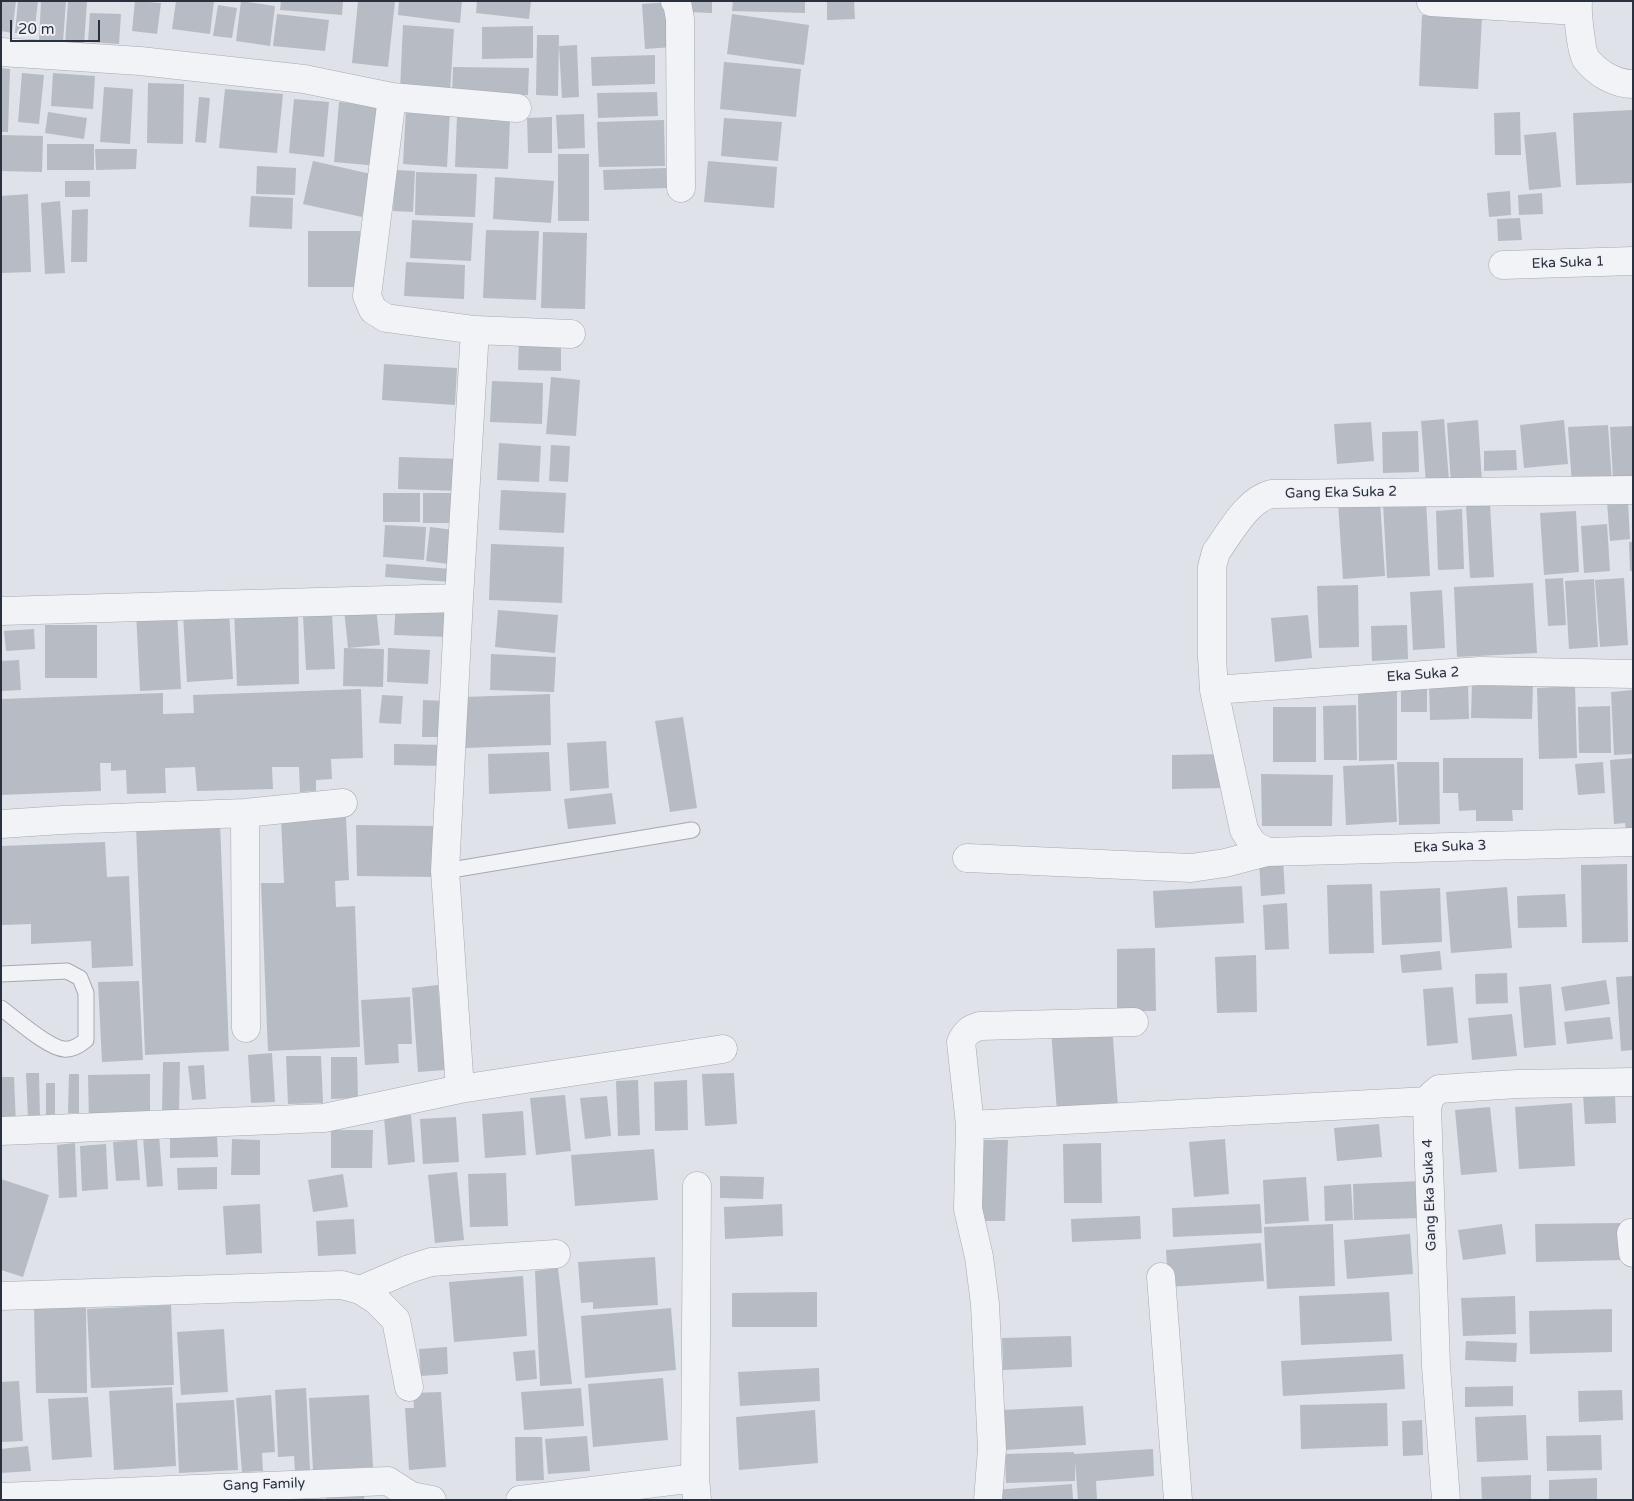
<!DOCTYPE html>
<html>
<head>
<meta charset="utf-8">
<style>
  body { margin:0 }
  #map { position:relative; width:1634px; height:1501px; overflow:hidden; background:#dfe2e8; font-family:"Varela Round",sans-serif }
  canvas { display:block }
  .frame { position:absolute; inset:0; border:2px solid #29303e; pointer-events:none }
  .scale { position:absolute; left:10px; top:20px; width:90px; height:22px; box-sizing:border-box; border:2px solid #29303e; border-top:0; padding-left:6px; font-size:15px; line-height:18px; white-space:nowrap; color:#29303e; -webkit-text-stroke:4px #eff1f6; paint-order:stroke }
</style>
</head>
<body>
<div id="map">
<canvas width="1634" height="1501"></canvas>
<div class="frame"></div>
<div class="scale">20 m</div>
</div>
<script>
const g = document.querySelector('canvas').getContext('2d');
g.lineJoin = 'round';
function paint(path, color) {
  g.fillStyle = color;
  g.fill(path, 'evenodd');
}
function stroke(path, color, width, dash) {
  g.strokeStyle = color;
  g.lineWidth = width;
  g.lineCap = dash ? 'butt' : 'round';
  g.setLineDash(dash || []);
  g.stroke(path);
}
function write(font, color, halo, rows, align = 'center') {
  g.font = font + ' "Varela Round",sans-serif';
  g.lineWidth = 4;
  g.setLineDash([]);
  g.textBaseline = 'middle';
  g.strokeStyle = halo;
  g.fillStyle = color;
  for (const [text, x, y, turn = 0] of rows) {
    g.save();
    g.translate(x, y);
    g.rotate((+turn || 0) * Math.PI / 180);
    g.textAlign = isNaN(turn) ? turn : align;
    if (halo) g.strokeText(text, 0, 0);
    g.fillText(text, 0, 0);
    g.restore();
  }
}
paint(new Path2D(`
  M1,1h15l-4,32 -11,-2z
  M18,1h20l-4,34 -19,-2z
  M41,1h25l-3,41 -24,-1z
  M68,1h19l-3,44 -19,-1z
  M135,1l26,2 -4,31 -25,-3z
  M176,1h38l-4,33 -38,-5z
  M241,1l34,5 -5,40 -34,-5z
  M281,1h62l-1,14 -62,-5z
  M358,1h37l-7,66 -36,-4z
  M399,1h63l-2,22 -62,-8z
  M477,1h54l-2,18 -53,-6z
  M686,1h26v12l-26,-1z
  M733,1h72v12l-73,-2z
  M827,1h27l1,18 -28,1z
  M670,2l3,45 -28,2 -3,-45z
  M218,5l19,3 -5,30 -19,-2z
  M90,13l31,1 -2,30 -31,-2z
  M277,14l52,6 -4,31 -52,-5z
  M732,14l77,11 -5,40 -77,-11z
  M1422,15l60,3 -4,71 -59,-3z
  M403,25l51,4 -4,64 -50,-3z
  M533,26v32l-51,1v-32z
  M537,35h22l-1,61 -22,-1z
  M577,45l2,52 -17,1 -3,-52z
  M655,55v29l-63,2 -1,-29z
  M724,62l77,7 -5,48 -76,-8z
  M453,67l76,1 -1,27 -76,-1z
  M1,68l9,1 -2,63h-7z
  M22,73l22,2 -5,49 -21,-2z
  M53,73l42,3 -2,33 -42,-3z
  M148,83l36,1 -1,60 -36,-1z
  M104,87l29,2 -3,55 -30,-2z
  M225,89l58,5 -6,59 -58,-5z
  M657,92l1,24 -60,2 -1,-25z
  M199,97l11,1 -4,45 -11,-1z
  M294,99l35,3 -5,55 -35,-4z
  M339,102l46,3 -6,61 -45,-4z
  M406,108l44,3 -3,56 -44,-3z
  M1633,110v73l-57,2 -3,-72z
  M48,112l39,6 -3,21 -39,-6z
  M1520,112l1,43h-26l-1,-42z
  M584,114l1,34 -27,1 -2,-34z
  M457,117l53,2 -2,50 -53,-2z
  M552,117v36h-24l-1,-35z
  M724,118l58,4 -4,39 -57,-5z
  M664,120l1,46 -66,1 -2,-45z
  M1556,132l5,55 -32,3 -5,-55z
  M1,135l42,1 -1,36 -41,-1z
  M47,144h47v26h-47z
  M95,149h42l-1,20 -40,1z
  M558,154h31v67h-31z
  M313,161l58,13 -9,43 -59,-13z
  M708,161l69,6 -3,41 -70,-6z
  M257,166l39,2 -1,27 -39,-1z
  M666,168l1,20 -63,2 -1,-20z
  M395,170l20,1 -2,41 -20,-1z
  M416,172l61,2 -2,43 -60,-2z
  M495,177l59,4 -3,42 -58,-4z
  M65,181h25v16h-25z
  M1510,191l1,24 -22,2 -2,-24z
  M1542,193l1,21 -24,1 -1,-20z
  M28,194l3,78 -30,1v-77z
  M251,196l42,2 -1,31 -43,-2z
  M60,201l5,72 -20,1 -4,-71z
  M88,209l-1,53h-16l1,-52z
  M1520,218l2,22 -24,1 -1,-22z
  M412,220l61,3 -2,38 -61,-3z
  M486,230l53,1 -3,69 -53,-2z
  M308,231h52l1,56h-53z
  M543,232l44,1 -2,76 -44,-1z
  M406,262l59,3 -1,34 -60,-3z
  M519,339h42v32l-43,-1z
  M384,364l73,4 -2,37 -73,-5z
  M551,377l29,3 -4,56 -30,-2z
  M492,381l51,2 -1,41 -52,-2z
  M1444,419l5,61 -23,3 -5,-62z
  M1478,420l4,62 -31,2 -4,-61z
  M1564,420l4,44 -44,4 -4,-43z
  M1371,422l3,39 -37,3 -3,-40z
  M1608,425l4,58 -40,3 -4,-59z
  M1633,426v52l-20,1 -3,-52z
  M1418,431l1,41 -36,1 -1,-41z
  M499,443l42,3 -2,36 -42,-2z
  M551,445l19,1 -2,36 -19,-1z
  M1516,450l1,20 -33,1v-20z
  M399,457l60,2 -1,32 -60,-2z
  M501,490l65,3 -2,40 -65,-3z
  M383,493h37v29h-37z
  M423,493h39v30h-39z
  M1426,500l4,76 -43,2 -4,-75z
  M1380,501l5,75 -42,3 -5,-76z
  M1628,501l2,38 -20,2 -3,-39z
  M1490,503l4,74 -24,1 -4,-74z
  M1462,509l2,60 -26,1 -2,-59z
  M1576,511l3,61 -35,3 -4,-62z
  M1607,524l3,47 -26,2 -3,-47z
  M385,525l41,2 -2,33 -41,-3z
  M430,527l31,4 -5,34 -30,-4z
  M1629,542h4v29h-3z
  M491,544l73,3 -2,56 -73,-3z
  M386,564l66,5 -1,13 -66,-5z
  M1563,578l3,47 -18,1 -3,-47z
  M1624,578l4,67 -28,2 -5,-67z
  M1594,579l4,68 -29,2 -4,-68z
  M1533,583l4,70 -80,4 -3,-70z
  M1358,585l1,62 -40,1 -2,-62z
  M1442,590l3,58 -32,2 -3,-58z
  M396,601l55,3 -2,33 -55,-2z
  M298,607l1,77 -62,2 -3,-77z
  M376,607l4,38 -32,3 -4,-39z
  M177,610l4,79 -41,2 -4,-79z
  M498,610l60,5 -3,38 -60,-6z
  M229,611l4,68 -46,3 -4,-68z
  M332,614l3,55 -29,1 -3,-54z
  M1308,615l4,43 -37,4 -4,-44z
  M45,625h52v53h-52z
  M1407,625l1,34 -36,2 -1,-35z
  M34,629l1,20 -29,2 -2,-20z
  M344,648l40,1 -1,38 -40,-1z
  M388,648l42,2 -2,34 -41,-2z
  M491,654l65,3 -2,35 -64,-2z
  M19,660l2,30 -20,1v-30z
  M1468,682l1,37 -39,1 -1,-36z
  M1472,682h61l-1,37 -61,-1z
  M1401,683l26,1v28h-26z
  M1575,686l2,72 -38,1 -2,-71z
  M361,689l2,69 -32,1 1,20 -16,1v11l-16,1 -1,-25h-27l1,22 -76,2 -2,-24 -30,1 1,25 -39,1 -1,-24 -15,1v-8h-11l1,28 -100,4v-96l162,-6v21l31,-1 -1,-18z
  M1397,689v71l-38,1 -1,-71z
  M1633,690v64l-19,1 -3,-63z
  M550,694l1,51 -85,3 -2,-51z
  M382,695l21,1 -2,28 -22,-1z
  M423,700l23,1 -1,36h-23z
  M1356,705l1,55h-33l-1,-54z
  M1610,706l1,47h-32l-1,-46z
  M1273,707h43v55h-43z
  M683,717l14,91 -27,4 -15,-91z
  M606,741l3,47 -39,3 -3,-48z
  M394,744l53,1 -1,21 -52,-1z
  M549,752l2,39 -62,3 -1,-40z
  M1222,754v34l-50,1v-34z
  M1443,758h80v52h-11l1,11h-37v-11l-17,1 -1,-18h-15z
  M1633,758v76h-7l-1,-11 -11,1 -4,-64z
  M1397,762h42l1,62 -41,1z
  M1603,762l2,31 -27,2 -3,-31z
  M1394,764l3,58 -51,3 -3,-59z
  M1261,774l72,1 -1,51h-70z
  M612,793l4,31 -48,5 -4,-30z
  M346,817l3,63 -14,1 1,26 19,-1 5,141 -92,4 -7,-168h23l-3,-64z
  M220,823l9,228 -84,4 -9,-229z
  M356,825l80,1v51l-79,-1z
  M105,842l2,35 22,-1 4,90 -41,2 -1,-27 -60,3v-20l-30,1v-79z
  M1283,858l2,36 -24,2 -2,-36z
  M1627,864l1,78 -46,1 -1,-78z
  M1372,884l2,69 -45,1 -2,-69z
  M1242,886l2,37 -89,5 -2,-37z
  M1507,887l5,61 -61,5 -5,-61z
  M1440,888l2,54 -60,3 -2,-54z
  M1565,894l2,33 -49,1 -1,-32z
  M1287,903l2,46 -24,1 -2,-45z
  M1155,948l1,63h-39v-62z
  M1440,951l2,19 -40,3 -2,-18z
  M1256,955l1,57 -40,1 -2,-56z
  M1507,973l1,30 -32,1 -1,-30z
  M1633,976v74l-12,1 -5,-74z
  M1606,980l4,24 -45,7 -4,-24z
  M139,981l4,79 -41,2 -4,-80z
  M1551,984l5,61 -32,3 -5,-61z
  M438,985l7,85 -27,2 -6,-84z
  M1453,987l5,56 -31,3 -4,-57z
  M410,997l2,47h-14l1,19 -34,2 -4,-65z
  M1512,1014l5,42 -45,4 -4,-42z
  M1610,1017l3,22 -46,5 -3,-22z
  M1112,1025l6,82 -61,5 -6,-82z
  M272,1053l3,49 -24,1 -3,-48z
  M286,1056h35l2,47 -35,1z
  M331,1057h26l1,41 -27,1z
  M163,1062h17l-1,50 -17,1z
  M204,1065l2,34 -14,1 -4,-34z
  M26,1073h13l1,45h-12z
  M734,1073l3,51 -32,2 -3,-52z
  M69,1074h10v39h-11z
  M150,1074v47l-61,1 -1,-47z
  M1,1077h13l2,49 -15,1z
  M638,1080l2,55 -22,1 -2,-55z
  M687,1080l1,50 -33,1 -1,-49z
  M46,1083h9v31l-9,1z
  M1615,1093l1,30 -31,1 -2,-30z
  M565,1095l6,56 -35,4 -6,-57z
  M607,1096l4,40 -26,3 -5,-41z
  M1572,1103l3,63 -56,3 -4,-62z
  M1490,1107l7,65 -36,3 -6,-65z
  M523,1111l3,44 -41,3 -3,-44z
  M411,1115l4,47 -27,3 -4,-48z
  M456,1117l3,45 -36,2 -3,-45z
  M1379,1124l3,33 -45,4 -3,-33z
  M331,1130h42l-1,38h-41z
  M159,1135l4,51 -16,1 -4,-50z
  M217,1136l1,21 -48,1v-20z
  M232,1139l28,1v35h-29z
  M1225,1139l4,55 -35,3 -5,-55z
  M137,1140l3,40 -24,1 -3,-39z
  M978,1140h30l-3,81h-29z
  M75,1143l2,54 -18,1 -2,-53z
  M1101,1143l1,60h-38l-1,-59z
  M106,1144l2,45 -26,2 -2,-45z
  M654,1149l4,51 -83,6 -4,-51z
  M217,1167v22l-39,1 -1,-22z
  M457,1172l7,68 -29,3 -7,-68z
  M506,1173l2,53 -38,1 -2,-53z
  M343,1174l5,33 -35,5 -5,-32z
  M720,1176l44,1 -1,22 -43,-1z
  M1306,1177l3,44 -44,3 -2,-44z
  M1,1179l48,16 -26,82 -22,-7z
  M1421,1181l1,37 -68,2 -1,-36z
  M1351,1184l2,36 -28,1 -1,-35z
  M260,1204l2,49 -36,2 -3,-49z
  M782,1204l1,32 -58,3 -1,-32z
  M1260,1204l2,29 -89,4 -1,-29z
  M1140,1216l1,23 -69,3 -1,-23z
  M354,1219l2,35 -38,2 -2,-35z
  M1620,1223l1,37 -85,2 -1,-38z
  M1333,1224l2,62 -68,3 -3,-62z
  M1502,1224l4,30 -43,6 -5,-30z
  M1410,1234l3,40 -66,5 -3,-39z
  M1261,1243l3,38 -96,6 -2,-37z
  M655,1257l3,48 -65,4v-7l-12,1 -3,-41z
  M558,1268l14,116 -32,2 -5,-115z
  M523,1276l4,60 -73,6 -5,-60z
  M817,1292v35h-85v-34z
  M1389,1292l3,49 -91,4 -2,-49z
  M1515,1296l1,38 -53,2 -2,-38z
  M171,1305l3,80 -83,3 -4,-79z
  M34,1308h52l1,85h-51z
  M671,1308l5,62 -91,8 -4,-62z
  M1612,1309v43l-82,2 -1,-43z
  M224,1329l4,63 -47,3 -4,-63z
  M1071,1336l1,31 -69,3 -1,-32z
  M1466,1341l51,2 -1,19 -51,-2z
  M447,1347l1,27 -27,2 -2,-27z
  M535,1350l2,29 -21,2 -3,-29z
  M1403,1354l2,35 -122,7 -2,-35z
  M819,1368l1,33 -80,5 -2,-34z
  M663,1378l5,62 -75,7 -5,-63z
  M19,1381l4,60 -22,1v-60z
  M1513,1386v20l-48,1v-20z
  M172,1387l4,79 -62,4 -5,-79z
  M306,1388l4,82 -15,1 -1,-15 -16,1 -3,-67z
  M581,1388l3,38 -60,4 -3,-38z
  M1622,1390l1,30 -44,2 -1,-31z
  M441,1392l5,75 -37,3 -4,-62h9l-1,-15z
  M271,1395l4,57 -13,1 1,18 -21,1 -6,-74z
  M369,1395l4,72 -60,3 -4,-72z
  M88,1397l4,60 -40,3 -4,-61z
  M234,1400l4,70 -59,3 -3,-70z
  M1387,1403l1,43 -87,3 -1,-44z
  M1083,1406l3,39 -82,5 -2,-40z
  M815,1410l3,53 -79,7 -3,-53z
  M1526,1415l2,45 -51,2 -2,-45z
  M1422,1420l1,35 -20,1 -1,-35z
  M1601,1435l1,35 -55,1 -1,-35z
  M587,1436l3,35 -42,3 -3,-35z
  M515,1437h27l2,43 -28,1z
  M28,1446l3,25 -30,2v-24z
  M1153,1449l1,27 -58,5 1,19h-19l-3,-39v20l-69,2 -1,-29 69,-2v2z
  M1531,1475v25h-49l-1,-23z
  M1597,1478v22h-48v-20z
  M1072,1484l1,16h-78l-1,-10z
  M364,1495v5h-38v-3z`), '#b7bbc4');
const lane = new Path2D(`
  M445,871l247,-41
  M1,974l66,-3 13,7 6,15v47c-6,5 -14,10 -22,9 -16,-1 -48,-30 -63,-41`);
const street = new Path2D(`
  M675,1l2,1 3,17 1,169
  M1578,1c-1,10 3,50 8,58 11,14 29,25 47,25
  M1431,2l146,9
  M1,52l139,9 164,18 88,18 125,11
  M392,97l-25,199 6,14 13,8 89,12 -16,268 -14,273 15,218
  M1503,265l130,-4
  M475,330l96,4
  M1,611l458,-13
  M1214,690l266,-19 153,3
  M245,813l1,215
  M1,824l61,-4 183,-7 98,-10
  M1267,852l-14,-8 -9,-14 -30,-140 -2,-33v-90l4,-15c14,-19 31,-52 55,-58l362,-4
  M967,858l224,10 34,-5 42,-11 366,-10
  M1134,1022l-154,4c-10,3 -14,6 -19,16l9,83 459,-24
  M970,1125l-2,84 11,48 6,47 7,145 -4,51
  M1,1131l323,-13 136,-29 263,-40
  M1631,1233l2,20
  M1161,1277l17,223
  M360,1290l49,-21 22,-7 125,-8
  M1,1296l341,-11 18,5 16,10 20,20 13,67
  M1,1497l387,-16 23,15 21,4
  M520,1500l175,-22
  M697,1500l-2,-22 2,-292
  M1446,1500l-10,-134 -9,-259 4,-11 8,-7 78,-5 116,-2`);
stroke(lane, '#a5a9b2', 17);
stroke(street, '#a5a9b2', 29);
stroke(lane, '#f2f3f6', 15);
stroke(street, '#f2f3f6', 28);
write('14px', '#29303e', '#eff1f6', [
  ["Eka Suka 1",1568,263,-2],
  ["Gang Eka Suka 2",1341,493,-1],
  ["Eka Suka 2",1423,675,-4],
  ["Eka Suka 3",1450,847,-2],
  ["Gang Eka Suka 4",1430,1195,-92],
  ["Gang Family",264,1485,-2]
]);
</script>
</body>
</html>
